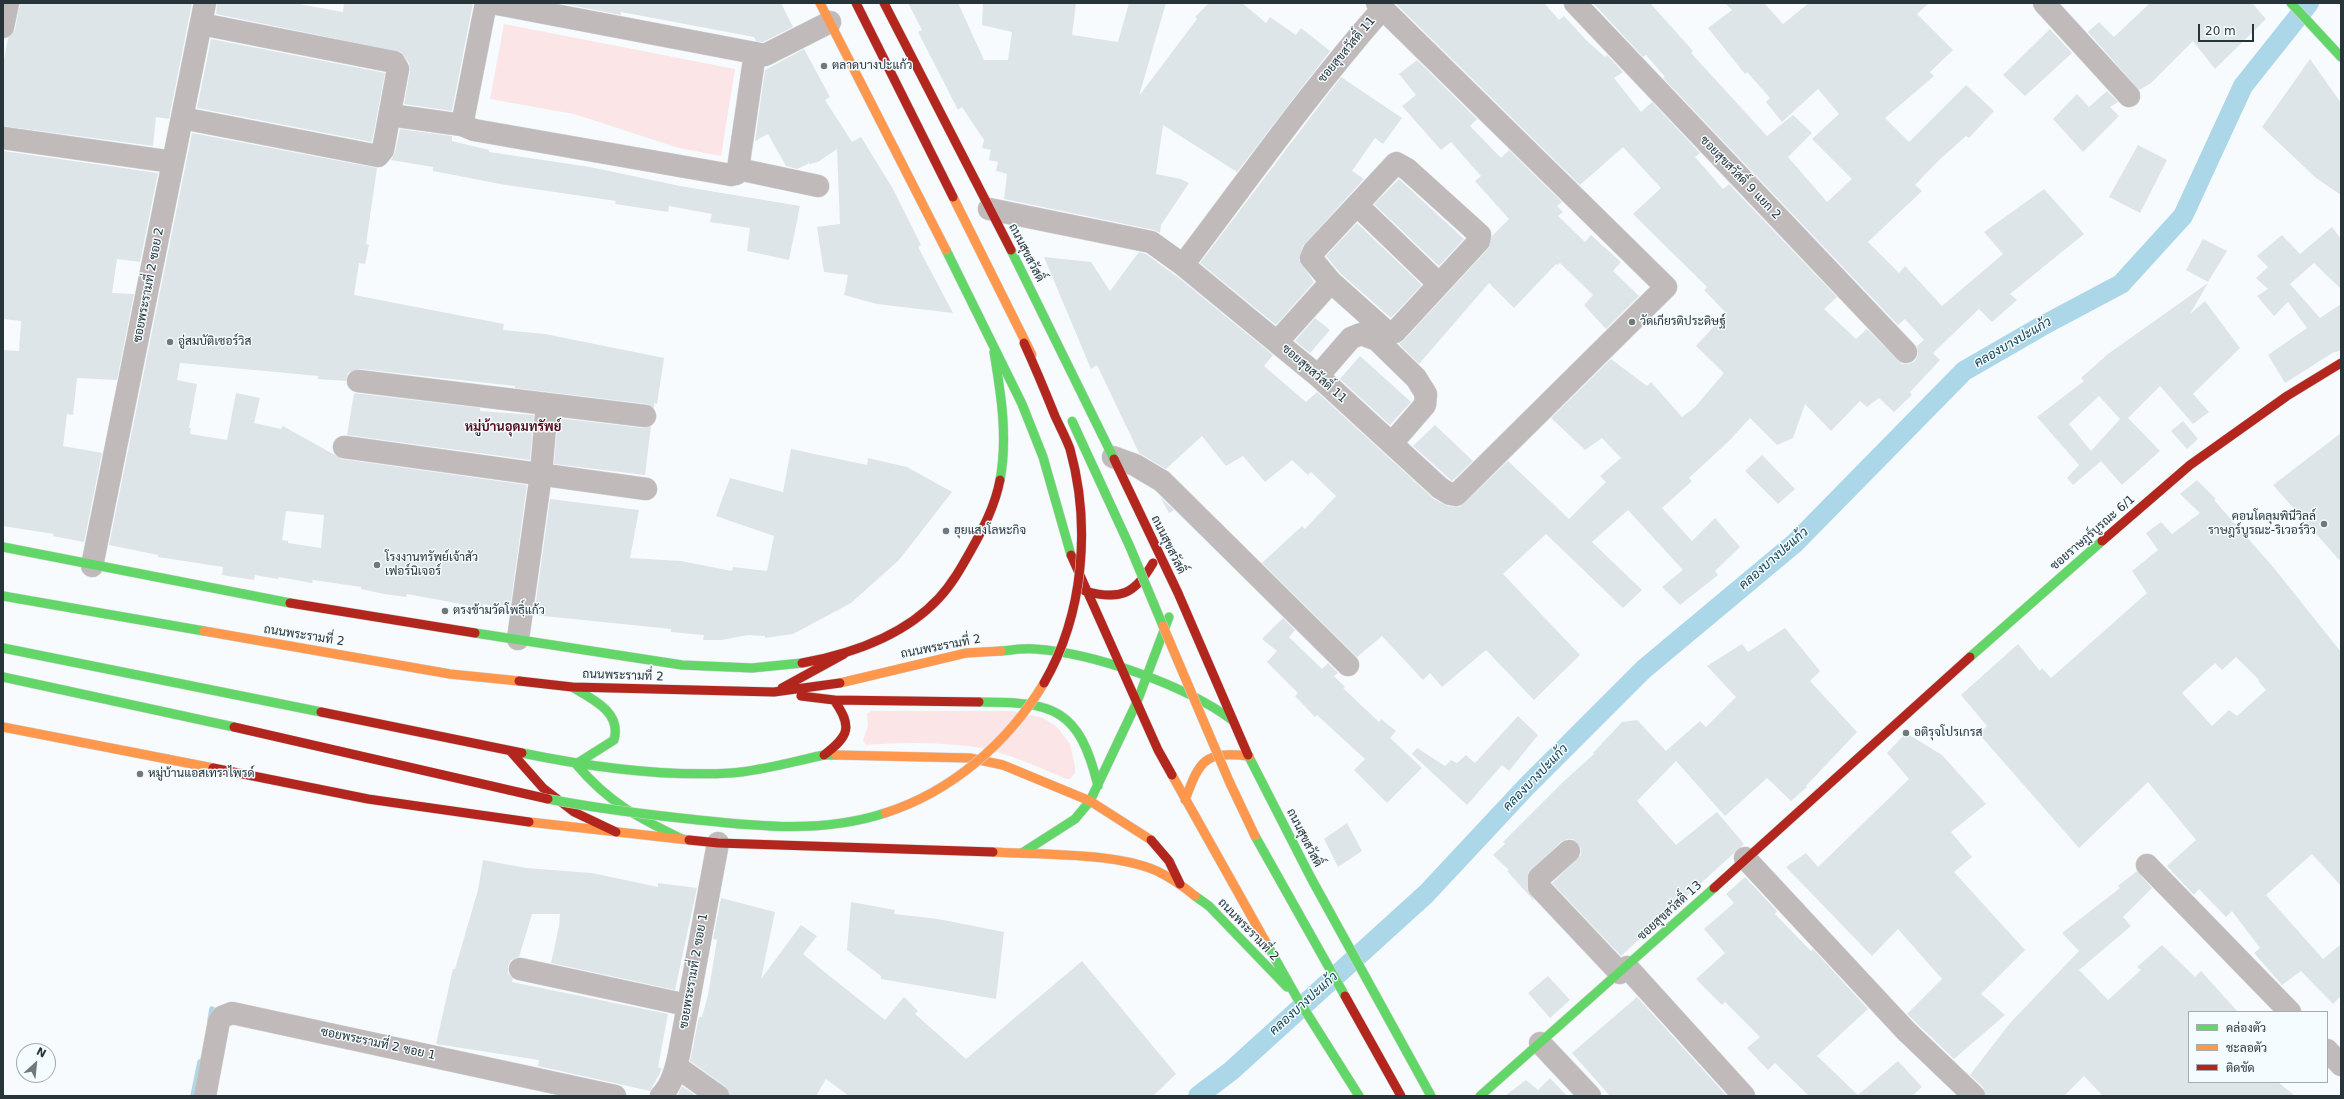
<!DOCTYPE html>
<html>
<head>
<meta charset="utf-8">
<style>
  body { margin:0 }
  #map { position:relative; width:2344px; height:1099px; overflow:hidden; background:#f7fbfd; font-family:"DejaVu Sans",Sarabun,sans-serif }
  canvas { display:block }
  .frame { position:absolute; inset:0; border:4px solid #27343a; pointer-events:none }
  .legend { position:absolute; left:2188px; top:1011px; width:140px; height:72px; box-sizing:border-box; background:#f5fcff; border:1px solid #a3acb0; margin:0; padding:5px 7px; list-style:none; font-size:12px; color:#27343a }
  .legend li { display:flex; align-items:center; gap:8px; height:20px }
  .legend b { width:20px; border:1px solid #a3acb0 }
  .north { position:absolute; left:16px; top:1043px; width:40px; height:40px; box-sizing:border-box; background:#f5fcff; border:1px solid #a3acb0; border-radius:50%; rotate:27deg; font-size:11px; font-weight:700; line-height:16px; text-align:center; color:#27343a }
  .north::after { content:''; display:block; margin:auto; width:14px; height:18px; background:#707a7e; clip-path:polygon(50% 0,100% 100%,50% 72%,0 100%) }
  .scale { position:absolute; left:2198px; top:24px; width:56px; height:18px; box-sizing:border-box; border:2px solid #27343a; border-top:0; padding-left:5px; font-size:12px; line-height:14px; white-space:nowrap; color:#27343a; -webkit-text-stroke:3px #f5fcff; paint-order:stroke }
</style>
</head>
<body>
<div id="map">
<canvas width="2344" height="1099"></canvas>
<div class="frame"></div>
<ul class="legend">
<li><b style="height:5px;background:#63d668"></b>คล่องตัว</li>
<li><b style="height:5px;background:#ff974d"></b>ชะลอตัว</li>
<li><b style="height:5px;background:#b3261e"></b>ติดขัด</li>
</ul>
<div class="north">N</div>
<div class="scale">20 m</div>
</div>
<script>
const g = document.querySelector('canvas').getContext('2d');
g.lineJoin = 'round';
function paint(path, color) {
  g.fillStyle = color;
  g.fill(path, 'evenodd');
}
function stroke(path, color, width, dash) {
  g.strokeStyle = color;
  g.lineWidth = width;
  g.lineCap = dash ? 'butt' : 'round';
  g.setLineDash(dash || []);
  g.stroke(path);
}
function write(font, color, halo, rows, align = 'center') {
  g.font = font + ' "DejaVu Sans",Sarabun,sans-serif';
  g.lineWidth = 3;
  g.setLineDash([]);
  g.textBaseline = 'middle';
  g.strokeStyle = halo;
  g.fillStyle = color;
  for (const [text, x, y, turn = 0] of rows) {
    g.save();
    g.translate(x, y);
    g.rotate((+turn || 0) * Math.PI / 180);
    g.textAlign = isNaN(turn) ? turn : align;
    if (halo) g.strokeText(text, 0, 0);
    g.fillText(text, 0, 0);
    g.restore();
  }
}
paint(new Path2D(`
  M504,24l231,45 -14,87 -42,-8 -105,-34 -84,-15z
  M871,711h142l30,7 14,9 13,17 5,22v7l-5,6h-3c-29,-12 -60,-27 -92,-32 -36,-5 -73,-5 -109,-2l-3,-5 5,-14 -1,-12z`), '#fbe5e6');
stroke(new Path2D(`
  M210,1020l2,-11
  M193,1096l7,-34`), '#acd7e9', 5.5);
stroke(new Path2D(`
  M1198,1096l33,-25 195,-177 100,-107 118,-118 151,-126 169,-172 78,-45 79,-42 62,-68 60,-130 66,-83`), '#acd7e9', 20);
paint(new Path2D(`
  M20,3h172l-23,116 -13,-2 -3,29 -150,-20v-61l5,-27 7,-8z
  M217,3h77l49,9 1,-9h129l-21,108 -48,-7 6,-33 -1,-8 -8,-11 -185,-38z
  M559,3h222l12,24 -30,15 -7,-1 -2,-4 -133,-25v3z
  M908,3h50l26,57h24l4,-28 -30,-7 1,-22h93l-4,32 46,7 11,-39h37l-27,93 58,-77 -2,-2 14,-14h33l24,20 4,-6 26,18 5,-7 29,23 -93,121 -74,-47 -7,49 25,5 8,4 -28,42 -1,8 -6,-3 -150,-31 3,-25 -11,-3 2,-9 -9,-2 2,-10 -9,-2 2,-8 -22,-33 -4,3 -40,-78 4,-2z
  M1395,3h149l15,17 5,-4 23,25 18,16 2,-2 16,17 -9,6 27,34 11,-10 48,51 -5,4 28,32 6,-5 108,113 -13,12 32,30 11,-10 35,35h7l6,-3 3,-6 -1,-9 7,-6 -19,-21 -7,6 -235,-247 2,-1 -19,-22 -3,2 -50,-54h57l43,48 -2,2 76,83 26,-21 19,18 -24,24 39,45 25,-23 -40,-40 27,-25 -21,-25 -36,33 -16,-20 4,-4 -23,-26 -2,2 -37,-46 24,-18 -7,-7h39l19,21 26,-21h120l-12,11 36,36 -23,22 4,4 -49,42 24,24 57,-57 28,26 -25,27 -3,-2 -28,25 -23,24 7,6 -54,51 31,31 6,-7 37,40 61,-52 -19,-22 60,-43 40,45 -74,60 7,6 -25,22 -13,-13 -46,44 7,7 -30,32 2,3 -18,17 -15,-14 -12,9 -7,-6 -29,30 -26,-27 -12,34 -16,7 -27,-27 -19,21 -42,39 3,3 -30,27 30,33 23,-23 25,29 -25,24 3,4 -38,30 -18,-18 21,-17 -55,-60 -36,32 50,48 -19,18 -77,-74 -43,40 77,81 -46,45 -48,-50 -44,37 -12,-14 -7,7 -41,-44 -25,21 -95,-94 40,-37 3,3 31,-33 -25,-24 -3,3 -16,-15 -27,22 -22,-26 -17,10 -24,-30 -36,33 -27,-16 -42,-88 -6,4 -47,-112 47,5 19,29 29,-39 7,2 33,24 94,77 -9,11 42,36 11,-10 117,107 14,7 12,1 48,-46 61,58 37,-37 -6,-6 21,-18 -19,-20 -17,12 -34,-32 60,-59 36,27 4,-4 31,35 13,-10 29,-34 -28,-27 30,-33 -22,-23 3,-3 -74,-73 28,-26 -38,-41 -43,38z
  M2150,3h102l14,16 -51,50 -22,-28 -42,42 -12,7 -51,-58 11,-10 15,15z
  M2050,29l22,24 -47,43 -22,-21z
  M211,39l174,34 -13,69 -175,-34z
  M804,49l26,48 -5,3 27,42 9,-5 32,52 28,56 -3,2 35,66 -76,-9 -33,-9 4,-20 -24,-3 -7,-45 23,-3 -3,-75 -19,13 -9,2 -1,-3v3l-11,5 -11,-3 -18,-32 -13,7 10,-71z
  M2310,59l31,44v92l-25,-17 -54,-51z
  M1417,60l60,59 -7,7 31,32 8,-8 53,52 -5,4 6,6 -5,4 27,26 6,-7 30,27 -8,9 26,25 -33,33 -22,-24 9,-10 -33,-32 -3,2 -1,-1 -42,44 -25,-25 -70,81 -20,-20 5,-4 84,-91 4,-13 17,-17 -34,-38 6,-5 -30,-34 -10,8 -39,-44 14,-11 -17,-21z
  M1341,77l61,41 -19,26 -8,-6 -23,33 12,8 -61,67 -4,14 15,22 -38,43 -76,-62z
  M2107,91l11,11 -8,5 9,9 -36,36 -30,-33 24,-25 12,13z
  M400,129l52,7v5l37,9v2l101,15 90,19 120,20 -11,54 -42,-9 3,-23 -40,-6 2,-8 -43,-8 -1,6 -53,-8 1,-3 -116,-17 -67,-13v-4l-42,-7 4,-8z
  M192,133l185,35 -11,76 3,1 -4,19 -6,-1 -5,32 150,29 -1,6 42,4 119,24 -7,46 -3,-1v5l-7,-4 -132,-16v-2l-155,-17 -12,4 -2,8 -28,-2v-3l-138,-13 -3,17 20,4 -8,44h2l-1,6 37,6 9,-47 24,5 -6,25 27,6 2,-3 59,33 185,26 -17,124 -27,-5v4l-76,-14 -1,3 -22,-3 -23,-5v-2l-48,-7 -1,3 -33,-6 -1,2 -23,-4 -1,5 -32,-5 1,-8 -65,-10v-2l-49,-10zM286,511l38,4 -3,33 -33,-5v-2l-6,-1z
  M2138,145l29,15 -27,53 -31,-16z
  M3,151l155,22 -18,89 -23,-3 -5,34 22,1 -17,86 -40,-2 -4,37 -6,-1 -4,32 39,7 -18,89 -31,-6 1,-2 -51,-8v-176l16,1 2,-30 -18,-2z
  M1399,179l65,60 -25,27 -65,-62z
  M1357,223l65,62 -31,33 -51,-45 -14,-17z
  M2332,227l9,12v50l-27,-26 -24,21 30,34 21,-14v47l-7,1 -49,31 -17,-28 39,-27 -19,-26 -14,14 -17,-20 11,-7 -12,-11 12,-11 -11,-11 25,-21 18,19z
  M2203,239l24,12 -19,31 -22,-12z
  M2208,283l-18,31 15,-13 35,47 -47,46 16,18 -16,12 -33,-38 -32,32 32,33 -38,34 -21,-24 -28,24 -6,-7 12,-13 -42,-48 47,-36 -3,-3 27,-24zM2099,396l21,23 -29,32 -22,-27z
  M1315,318l15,12 -20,23 -15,-12z
  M1360,356l51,46 -21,23 -50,-46z
  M354,393l126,15v3l54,4 -4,45 -183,-25z
  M558,418l85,10 8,-2 -6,49 -91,-11z
  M2183,421l15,18 -11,10 -16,-18z
  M1435,425l38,36 -21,20 -39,-35z
  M2341,433v129l-68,-77z
  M791,449l76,16 1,-7 39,9 45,25 -53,68 -48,43 -58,31 -28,4v-2l-17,-1 -26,5h-19l1,-5 -33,-3v-3l-137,-14 16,-116 89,11 -9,48 51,3 51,10 1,-4 34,4 7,-35 -58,-20 14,-38 53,14z
  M1762,455l33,34 -17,15 -33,-33z
  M2197,480l19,19 -2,1 60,68 67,84v234l-29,-32 -46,41 57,64 18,-15v52l-8,8 -32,-33 -19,14 -28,-32 6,-5 -28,-37 -6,6 -27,-28 -5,6 -27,-29 29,-26 -48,-58 -69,66 -100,-114 8,-8 -26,-31 57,-51 22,27 2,-3 9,10 96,-85 -15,-22 26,-21 -12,-17 15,-11 11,12 28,-21 -20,-19zM2236,657l23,23 -1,1 8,9 -29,26 -8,-6 -17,16 -30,-33 33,-30 7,7z
  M1160,497l14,13 -5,3z
  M1283,618l12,12 -6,7 33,32 6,-6 10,10 -4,3 11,11 -2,1 36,34 2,-3 15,12 -6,7 32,30 -35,35 -33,-33 11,-11 -48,-44 -2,2 -20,-21 3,-3 -31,-31 10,-11 -15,-12z
  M1785,628l35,43 -10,10 47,51 -51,54 1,1 -16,14 -24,-23 -42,38 -49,-55 -39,40 39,44 41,-33 27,32 -123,112 -69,-73 29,-28v-7l-8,-9h-6l-6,3 -33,31 -1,15 8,14 -28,-31 2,-1 -16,-15 12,-11 -2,-2 61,-61 30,-27 -1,-1 29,-31 15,-2 29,31 34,-30 6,6 30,-30 -29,-31 35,-22 6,8z
  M1518,716l20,19 -29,36 -7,-6 -35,40 -55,-51 5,-6 28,18 6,-6 6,3 9,-8 9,8z
  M1906,733l36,22 44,49 -35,28 21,25 -18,15 71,78 -44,44 24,21 -51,44 -47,-45 35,-35 -44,-50 -26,27 -86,-89 20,-14 12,14 91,-88 -22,-26z
  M1347,823l15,28 -24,16 -14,-28z
  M483,860l43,8 66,5 66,14v-4l39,5 -22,102 -124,-27 8,-37 1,-12h-28l-13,43 -8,3 -3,6v7l5,6 -1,3 156,32 -10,53 4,2 -12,22 -112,-25 1,-6 -103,-16 17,-75h2l23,-79z
  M2137,871l15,17 -29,29 8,9 -52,44 29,30 33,-30 -4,-3 25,-22 33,32 6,-6 37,41h-49v70h89l17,14h-192l-19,-20 -20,20h-78l-3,-9 -13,-12 40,-52 69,-72 -17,-18 58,-45 -2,-2z
  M1745,877l32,34 -2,3 36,37 2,-2 55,60 -51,47 41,39 40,-34 24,26 -10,9h-103l-34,-33 -7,7 -21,-22 13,-11 -35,-35 -3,3 -26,-26 29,-26 -21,-24 30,-26 -8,-9z
  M721,898l54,14 -14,67 40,-54 16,11 -14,18 24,20 58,46 19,-23 14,14 -3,3 51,45 116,-98 94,113 -23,22h-304l-23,-17 -10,17h-86l-5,-10 -35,-25 9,-44h3l6,-22 9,-55 -4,-1z
  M851,902l44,8 -1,4 44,5 66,13 -8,67 -115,-20v-3l-34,-26z
  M1548,976l22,24 -20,18 -22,-25z
  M1637,997l90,99h-117l-38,-43z
  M1550,1078l17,18h-62l21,-16 12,10z
  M682,1086l14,10h-19z`), '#dde5e9');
const street = new Path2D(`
  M492,3l273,52 65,-33
  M1575,3l331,349
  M2044,3l85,93
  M3,27l5,-24
  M390,115l72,10 12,5 257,45 5,-1 2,-5 80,17
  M182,118l196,38 5,-6 15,-81 -4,-7 -193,-38
  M462,125l24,-122
  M3,138l170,24
  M1396,163l11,6 73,66 -1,6 -84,91h-8l-56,-50 -20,-24 3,-7z
  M738,169l17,-116
  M1357,205l82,79
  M989,209l162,33 32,23 135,111 122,112 10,6 6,1 210,-208 -289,-284
  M1183,265c66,-87 128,-175 200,-257
  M1277,342l54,-60
  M1318,376l33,-38 10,-4 16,6 39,38 10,16 -1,11 -33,38
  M358,381l287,35
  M344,447l302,42
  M1113,457l22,8 27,16 186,184
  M92,566l113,-563
  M518,639l23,-165 6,-70
  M1569,851l-30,27v9l81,86
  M1745,858l161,173 68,65
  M2147,865l143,147
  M1627,967l117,129
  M520,969l167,36
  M1540,1043l50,53
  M2327,1050l14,15
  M677,1067l41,29
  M205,1096l14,-75 3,-4 10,-4 383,83
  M661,1096c11,-11 15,-28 18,-42l39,-211`);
const fast = new Path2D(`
  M2291,3l50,54
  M946,250l76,154 21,53 28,98
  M1011,250l103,209
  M994,352c7,42 14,85 6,128
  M3,547l287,56
  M3,596l201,35
  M475,633l207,32 70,3 50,-5
  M3,648l318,64
  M1001,651c11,-1 23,-3 34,-2 59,4 150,36 197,71
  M1970,657l132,-116
  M572,687c20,12 50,25 42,53l-38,24c33,39 61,53 106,75
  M979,702c75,0 100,6 119,84
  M522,753c68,14 140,24 209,20 30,-2 64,-12 93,-18h12
  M1248,755l63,123 120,218
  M1022,853l53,-34 15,-18 47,-99 32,-85
  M1195,896l14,10 78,81
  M1268,946l28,50 63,100
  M1480,1096l234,-208`);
const slow = new Path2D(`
  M820,3l126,247
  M204,631l246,43 69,7
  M840,683l126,-30 35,-2
  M3,727l210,41
  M836,755l134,3 33,7 87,36 61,39
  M1172,775l96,171
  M1185,800c15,-40 19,-49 64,-44
  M529,822l160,18
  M993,852c47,3 121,0 164,19 14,7 26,15 38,25`);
const jam = new Path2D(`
  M884,3l127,247
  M1114,459l64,134 70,162
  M2102,541l88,-76 97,-69 54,-33
  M1071,555l87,195 14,25
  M1085,591c35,10 50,3 68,-28
  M290,603l185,30
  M802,663c49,-9 102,-27 137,-65 13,-14 22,-30 31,-46 13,-23 25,-46 30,-72
  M519,681l53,6 202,5 66,-9
  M782,688l62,-34
  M801,696l33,4 145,2
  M321,712l201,41
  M512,753l31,35 31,24 42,20
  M824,755c25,-19 29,-28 10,-55
  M213,768l155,31 161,23
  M689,840l29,3 275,9
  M1151,840l18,21 11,23
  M1714,888l256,-231`);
stroke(street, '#d2d7d9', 23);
stroke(fast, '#d2d7d9', 10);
stroke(slow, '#d2d7d9', 10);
stroke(jam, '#d2d7d9', 10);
stroke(street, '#c1baba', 22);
stroke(fast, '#63d668', 9);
stroke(slow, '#ff974d', 9);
stroke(jam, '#b3261e', 9);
const fastBridge = new Path2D(`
  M1072,421l58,126 33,79
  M3,677l231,50
  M548,799c47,9 94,15 141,20 66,7 132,15 196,-6
  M1255,836l90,160`);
const slowBridge = new Path2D(`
  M953,197l79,158
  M1163,626l66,155 26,55
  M885,813c66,-21 123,-70 159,-130`);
const jamBridge = new Path2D(`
  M856,3l97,194
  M1024,343c11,24 21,48 31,73 5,11 11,22 15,33 21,76 14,165 -26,234
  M234,727l314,72
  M1345,996l56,100`);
stroke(fastBridge, '#d2d7d9', 10, []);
stroke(slowBridge, '#d2d7d9', 10, []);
stroke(jamBridge, '#d2d7d9', 10, []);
stroke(fastBridge, '#63d668', 9);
stroke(slowBridge, '#ff974d', 9);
stroke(jamBridge, '#b3261e', 9);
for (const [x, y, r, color] of [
  [824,66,4,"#707a7e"],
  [1632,322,4,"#707a7e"],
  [170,342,4,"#707a7e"],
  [2324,524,4,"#707a7e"],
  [946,531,4,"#707a7e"],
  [377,565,4,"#707a7e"],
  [445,611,4,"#707a7e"],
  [1906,733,4,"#707a7e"],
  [140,774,4,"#707a7e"]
]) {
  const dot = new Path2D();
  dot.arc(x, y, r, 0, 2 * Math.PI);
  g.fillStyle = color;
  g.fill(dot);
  stroke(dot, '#f5fcff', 1.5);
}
write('12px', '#27343a', '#f5fcff', [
  ["ซอยสุขสวัสดิ์ 11",1347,50,-50],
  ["ซอยสุขสวัสดิ์ 9 แยก 2",1740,178,46],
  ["ถนนสุขสวัสดิ์",1026,253,63],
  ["ซอยพระรามที่ 2 ซอย 2",149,285,-79],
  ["ซอยสุขสวัสดิ์ 11",1314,374,41],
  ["ซอยราษฎร์บูรณะ 6/1",2093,533,-41],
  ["ถนนสุขสวัสดิ์",1168,545,64],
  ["ถนนพระรามที่ 2",304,636,9],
  ["ถนนพระรามที่ 2",941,647,-11],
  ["ถนนพระรามที่ 2",623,676,2],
  ["ถนนสุขสวัสดิ์",1304,838,63],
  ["ซอยสุขสวัสดิ์ 13",1670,911,-42],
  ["ถนนพระรามที่ 2",1248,930,46],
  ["ซอยพระรามที่ 2 ซอย 1",694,971,-80],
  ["ซอยพระรามที่ 2 ซอย 1",378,1044,12]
]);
write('12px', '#27343a', '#f5fcff', [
  ["ตลาดบางปะแก้ว",832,66],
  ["วัดเกียรติประดิษฐ์",1640,322],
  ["อู่สมบัติเซอร์วิส",178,342],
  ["คอนโดลุมพินีวิลล์",2316,517,"right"],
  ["ราษฎร์บูรณะ-ริเวอร์วิว",2316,531,"right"],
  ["ฮุยแสงโลหะกิจ",954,531],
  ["โรงงานทรัพย์เจ้าสัว",385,558],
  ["เฟอร์นิเจอร์",385,572],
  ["ตรงข้ามวัดโพธฺิ์แก้ว",453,611],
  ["อติรุจโปรเกรส",1914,733],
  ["หมู่บ้านแอสเทราไพรด์",148,774]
], 'left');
write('italic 13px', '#104355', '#f5fcff', [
  ["คลองบางปะแก้ว",2013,343,-30],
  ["คลองบางปะแก้ว",1774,559,-41],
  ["คลองบางปะแก้ว",1536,778,-46],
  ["คลองบางปะแก้ว",1304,1004,-42]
]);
write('bold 13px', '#530e1a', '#f5fcff', [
  ["หมู่บ้านอุดมทรัพย์",513,428]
]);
</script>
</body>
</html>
